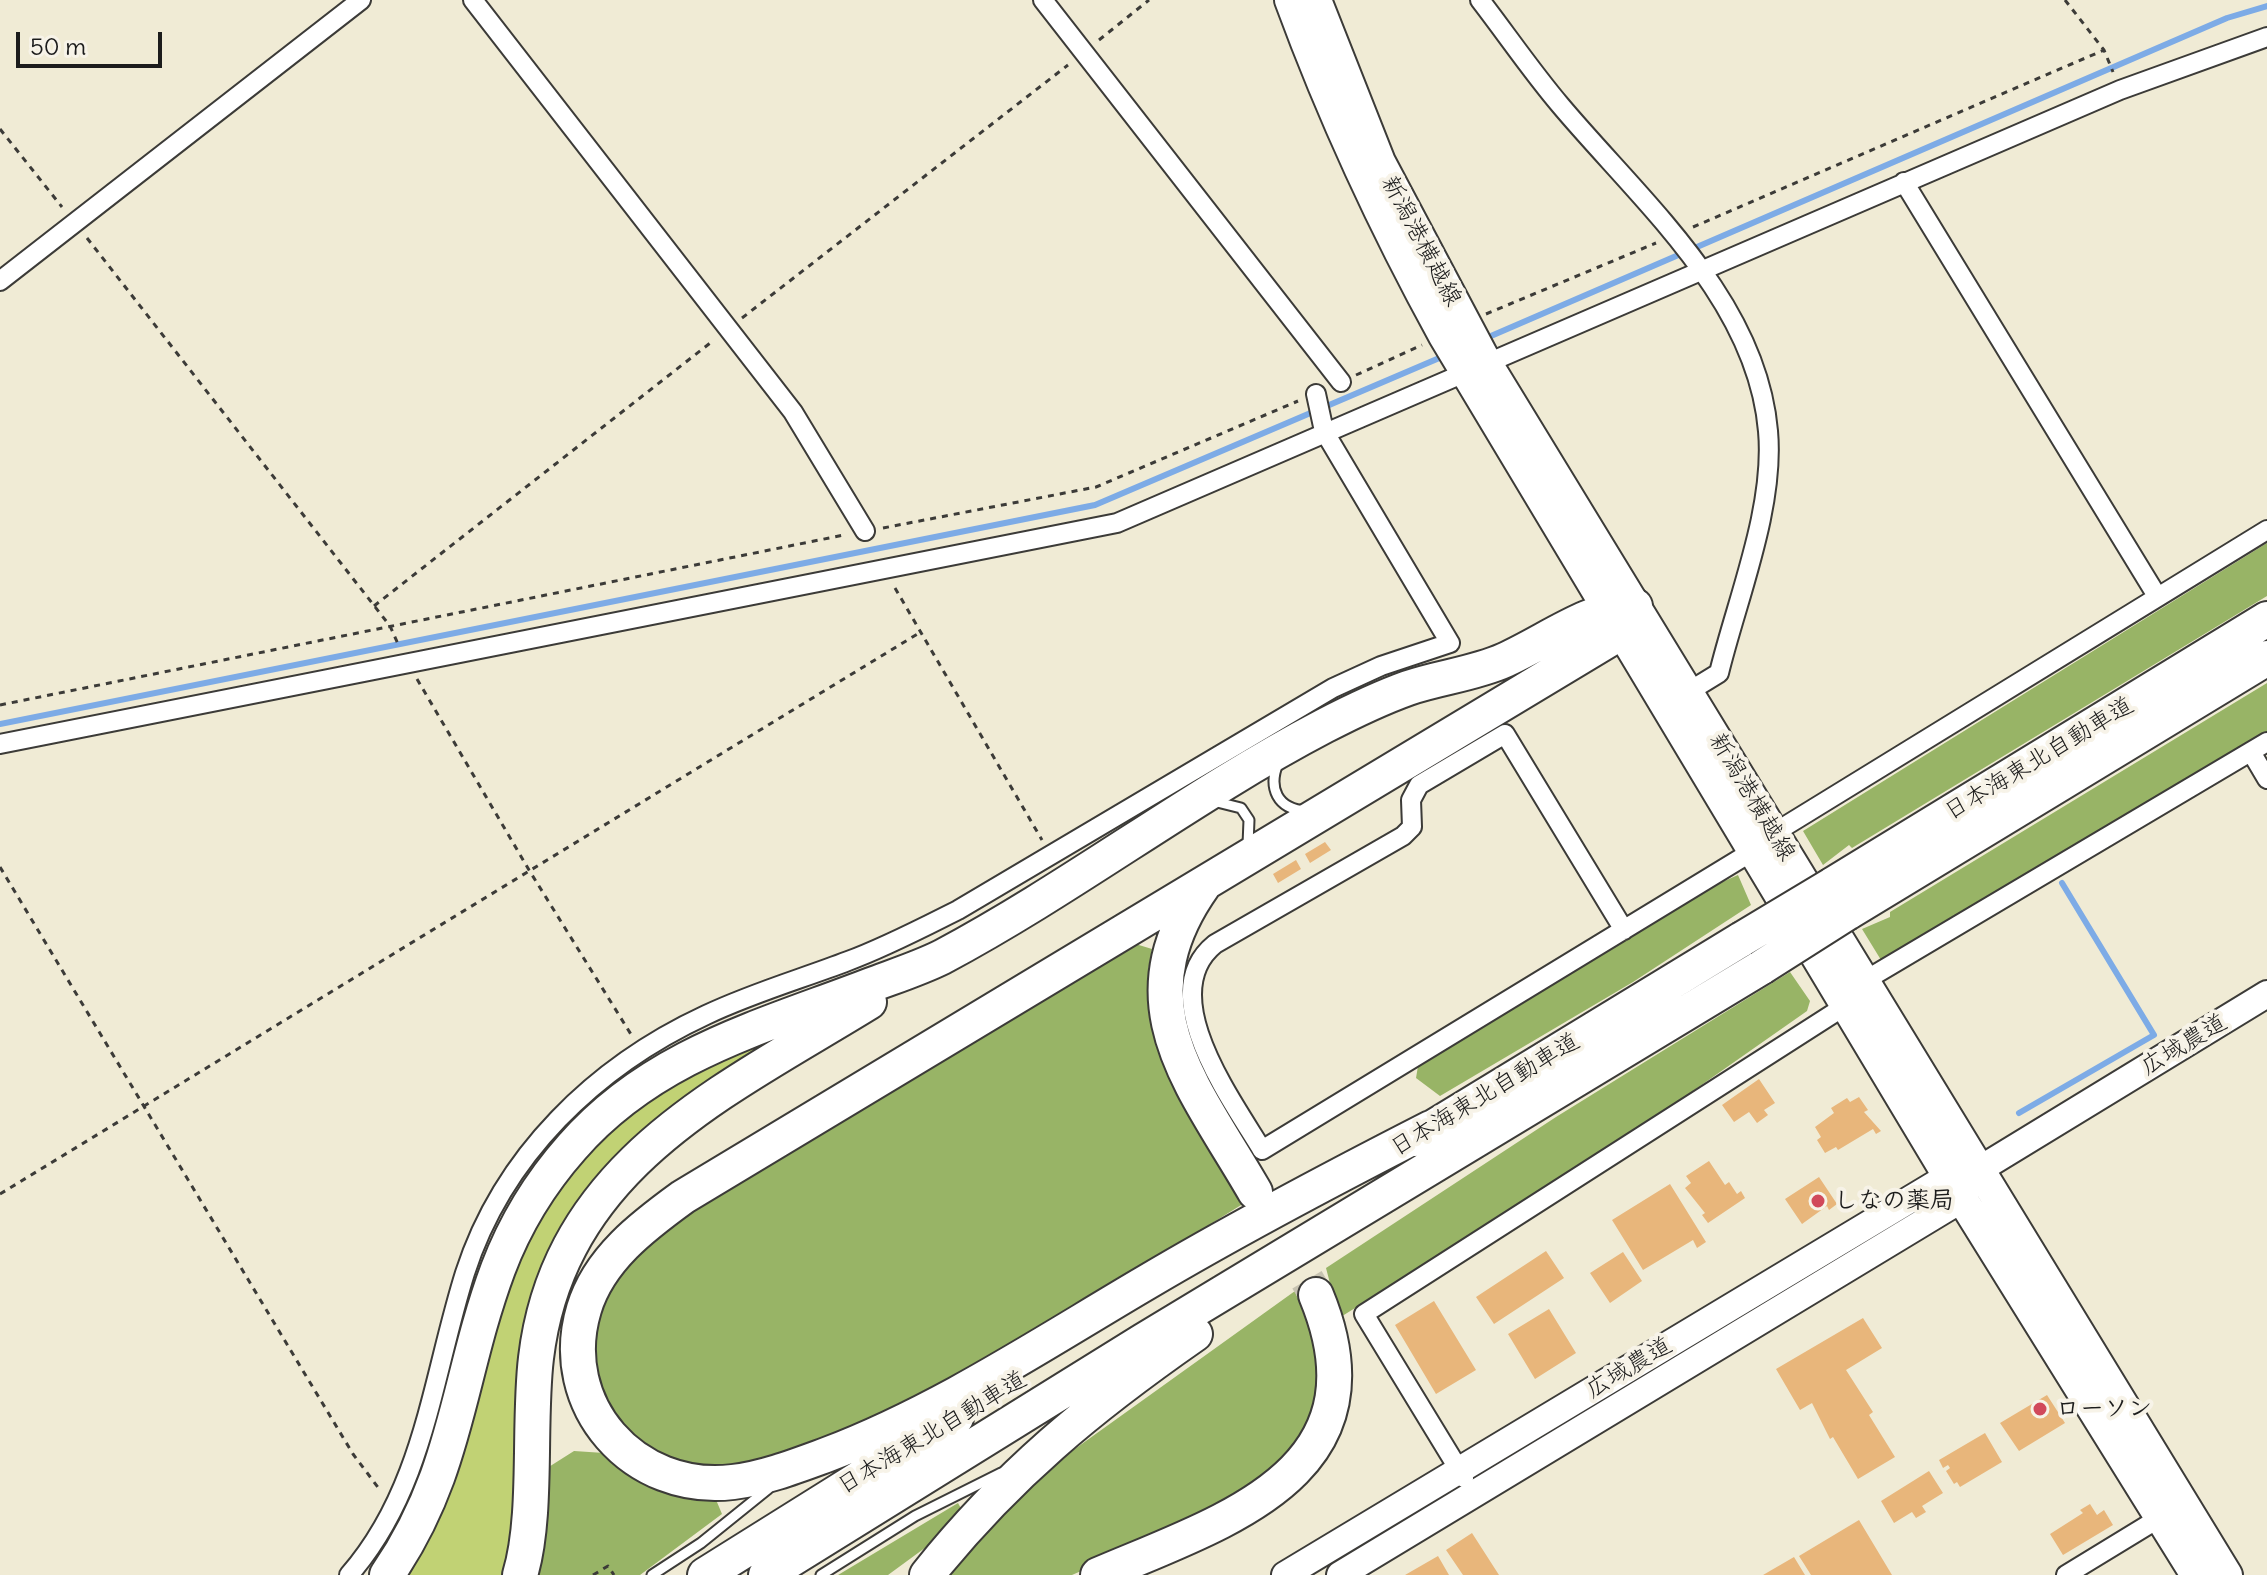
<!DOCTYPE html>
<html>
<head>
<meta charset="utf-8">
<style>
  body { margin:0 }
  #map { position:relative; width:2267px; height:1575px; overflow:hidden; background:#f0ebd5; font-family:Delius,sans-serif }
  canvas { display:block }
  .scale { position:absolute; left:16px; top:32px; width:146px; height:36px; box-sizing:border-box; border:4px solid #1c1c1c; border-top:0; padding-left:10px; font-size:24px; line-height:28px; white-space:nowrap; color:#1c1c1c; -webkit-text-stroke:6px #f7f3e8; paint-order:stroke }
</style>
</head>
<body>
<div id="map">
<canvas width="2267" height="1575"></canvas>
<div class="scale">50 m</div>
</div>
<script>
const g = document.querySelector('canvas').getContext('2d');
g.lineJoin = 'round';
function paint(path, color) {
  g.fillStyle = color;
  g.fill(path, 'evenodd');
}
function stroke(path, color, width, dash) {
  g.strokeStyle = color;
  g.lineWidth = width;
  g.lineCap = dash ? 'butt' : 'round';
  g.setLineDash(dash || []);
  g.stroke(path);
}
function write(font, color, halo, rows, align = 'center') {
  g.font = font + ' Delius,"Klee One",sans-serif';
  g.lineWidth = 8;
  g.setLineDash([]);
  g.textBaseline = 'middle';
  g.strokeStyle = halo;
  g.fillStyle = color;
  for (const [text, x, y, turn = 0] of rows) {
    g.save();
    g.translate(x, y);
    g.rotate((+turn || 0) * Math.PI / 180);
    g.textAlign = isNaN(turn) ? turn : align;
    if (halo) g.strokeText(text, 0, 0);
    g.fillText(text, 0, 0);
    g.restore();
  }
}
paint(new Path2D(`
  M796,1027l-237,218 -50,330h-105l127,-354 104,-123z`), '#c1d274');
paint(new Path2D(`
  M2267,543v53l-415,252 -3,-3 -26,20 -20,-34z
  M2267,683v49l-386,228 -19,-31 28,-12v-5z
  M1738,875l13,30 -118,77 -193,114 -24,-18 3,-18 274,-165z
  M1129,942l23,7 -4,22 3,43 95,188c-131,81 -262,171 -405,230 -25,10 -52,27 -79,32 -48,9 -113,4 -141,-41 -13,-21 -30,-40 -29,-65 4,-78 38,-104 97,-149z
  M1790,972l20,29 -3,10 -204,143 -264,164 -13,-50 230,-151z
  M1295,1291l16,43 6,31 -3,45 -34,57 -47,38 -161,70h-125l64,-72 61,-52z
  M574,1451l30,2c28,33 69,38 110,42l8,19 -82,61h-108l12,-105z
  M958,1503l6,11 -16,17 -60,44h-50z`), '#98b466');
stroke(new Path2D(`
  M1484,339l743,-321 40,-12
  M0,724l1095,-219 349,-149
  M2019,1113l135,-78 -92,-152`), '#7dabe6', 6);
paint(new Path2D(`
  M1325,842l6,8 -21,13 -5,-9z
  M1296,860l5,9 -23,14 -5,-9z
  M1759,1079l16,24 -11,7 4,5 -11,8 -8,-11 -15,10 -12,-17z
  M1859,1097l9,13 -4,2 17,19 -5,3 -3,-5 -35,21 -2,-3 -11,6 -8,-13 4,-3 -6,-10 19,-14 -3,-5 16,-10 3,4z
  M1709,1161l16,24 4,-3 8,12 4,-3 4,7 -37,25 -6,-8 3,-2 -20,-25 6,-5 -5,-7z
  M1819,1177l18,27 -8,6 -2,-4 -25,18 -17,-25z
  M1670,1184l36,58 -9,6 -4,-8 -50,30 -31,-50z
  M1546,1251l18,27 -70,46 -18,-27z
  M1623,1252l19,29 -32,22 -20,-30z
  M1434,1301l42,69 -40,24 -41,-69z
  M1549,1309l27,44 -41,26 -27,-45z
  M1863,1318l19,30 -36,22 27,42 -4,3 26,42 -37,22 -25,-42 -3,2 -18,-36 -12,7 -24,-41z
  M2047,1395l18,28 -46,28 -19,-28z
  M1985,1433l17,29 -42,25 -3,-5 -3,2 -8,-13 4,-3 -2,-3 -5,3 -4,-8z
  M1929,1471l14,22 -21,13 4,6 -10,6 -4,-6 -18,11 -13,-22z
  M2090,1504l7,11 7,-5 9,15 -50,30 -13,-21 33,-21 -3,-3z
  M1859,1520l33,55h-81l-12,-19z
  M1472,1533l27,42h-36l-17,-25z
  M1438,1556l11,19h-44z
  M1794,1557l11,18h-42z`), '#e8b67b');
stroke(new Path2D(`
  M1255,1192l61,103`), '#c6c2b0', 34, [34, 17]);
const lane = new Path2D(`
  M1278,763c-10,25 -1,46 28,48
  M1213,801l28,7 8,12 -1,25
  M652,1575l49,-32 67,-54
  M821,1575l94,-59 86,-43`);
const street = new Path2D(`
  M473,0l320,412 72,119
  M1043,0l298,382
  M1480,0c27,35 52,72 81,106 80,95 196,194 207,325 7,77 -31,168 -49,242l-31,19
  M1904,182l253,414
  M0,281l361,-281
  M0,744l1117,-221 1003,-433 147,-53
  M2251,752l16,27
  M1774,833l493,-303
  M1624,930l-119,-196 -86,51 -8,15 1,27 -9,9 -188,108c-62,50 17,156 47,206l491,-299
  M1864,981l403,-239
  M1464,1478l-100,-164 481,-308
  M349,1575c75,-86 83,-197 116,-302 38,-118 131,-207 241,-258 46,-22 95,-36 142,-54 38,-14 74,-33 110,-51l375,-222 48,-22 69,-23 -126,-212 -8,-37
  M2066,1575l95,-58`);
const secondary = new Path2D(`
  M1285,1575l664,-399 28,-5 290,-177
  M1340,1575l622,-376 10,-18`);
const primary = new Path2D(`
  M1290,0c43,117 94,227 154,336l518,863 234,376
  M1316,0l64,162 106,200 741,1213`);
const highway = new Path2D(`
  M1832,885l435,-266
  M1203,886c-84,119 -9,200 52,306
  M1847,913l420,-255
  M1414,1139l328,-200
  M387,1575c71,-103 70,-196 111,-306 17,-45 43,-87 74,-122 80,-92 190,-120 299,-162 24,-9 49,-17 71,-28 131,-70 250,-162 382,-231 27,-14 56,-28 84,-38 32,-11 66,-14 97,-28 44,-20 82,-51 130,-54l-15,27 -937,564c-40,29 -84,62 -99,112 -29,96 50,185 149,173 32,-4 63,-16 93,-27 114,-43 217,-112 321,-173 93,-55 188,-105 284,-154
  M520,1575c18,-59 8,-152 16,-217 23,-193 187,-266 333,-356
  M705,1575l251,-157
  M766,1575l377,-234 619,-374
  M927,1575c80,-100 163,-168 268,-241
  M1098,1575c126,-54 292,-102 218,-280`);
stroke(lane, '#3c3b38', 13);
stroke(street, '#3c3b38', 22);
stroke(secondary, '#3c3b38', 30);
stroke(primary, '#3c3b38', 34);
stroke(highway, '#3c3b38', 38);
stroke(new Path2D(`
  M2065,0l39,50 9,22
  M1099,40l50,-40
  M0,129l62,78
  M1693,227l411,-177
  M87,238l303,388 8,18
  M1486,314l170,-71
  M742,318l326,-253
  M1356,375l66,-30
  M883,528l213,-41 202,-86
  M895,588l147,252
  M374,606l340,-266
  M417,679l112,191 103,166
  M0,705l844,-170
  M0,867l353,587 27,36
  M0,1194l919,-561
  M593,1575l15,-9 6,9`), '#3c3b38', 3, [6, 6]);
stroke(lane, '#fff', 9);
stroke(street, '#fff', 18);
stroke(secondary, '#fff', 26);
stroke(primary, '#fff', 30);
stroke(highway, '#fff', 34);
const highwayBridge = new Path2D(`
  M1742,939l90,-54
  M1762,967l85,-54`);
stroke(highwayBridge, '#3c3b38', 38, []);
stroke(highwayBridge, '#fff', 34);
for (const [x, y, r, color] of [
  [1818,1201,8,"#d1495b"],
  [2040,1409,8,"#d1495b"]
]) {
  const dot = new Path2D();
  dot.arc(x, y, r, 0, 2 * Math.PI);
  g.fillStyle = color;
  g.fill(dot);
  stroke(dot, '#f7f3e8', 3);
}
write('24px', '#1c1c1c', '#f7f3e8', [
  ["新潟港横越線",1421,241,62],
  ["日本海東北自動車道",2039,759,-31],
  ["新潟港横越線",1752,797,59],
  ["広域農道",2184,1045,-31],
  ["日本海東北自動車道",1485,1095,-31],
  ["広域農道",1629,1368,-31],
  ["日本海東北自動車道",932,1433,-31]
]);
write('bold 24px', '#1c1c1c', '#f7f3e8', [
  ["しなの薬局",1834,1201],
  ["ローソン",2056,1409]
], 'left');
</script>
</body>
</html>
